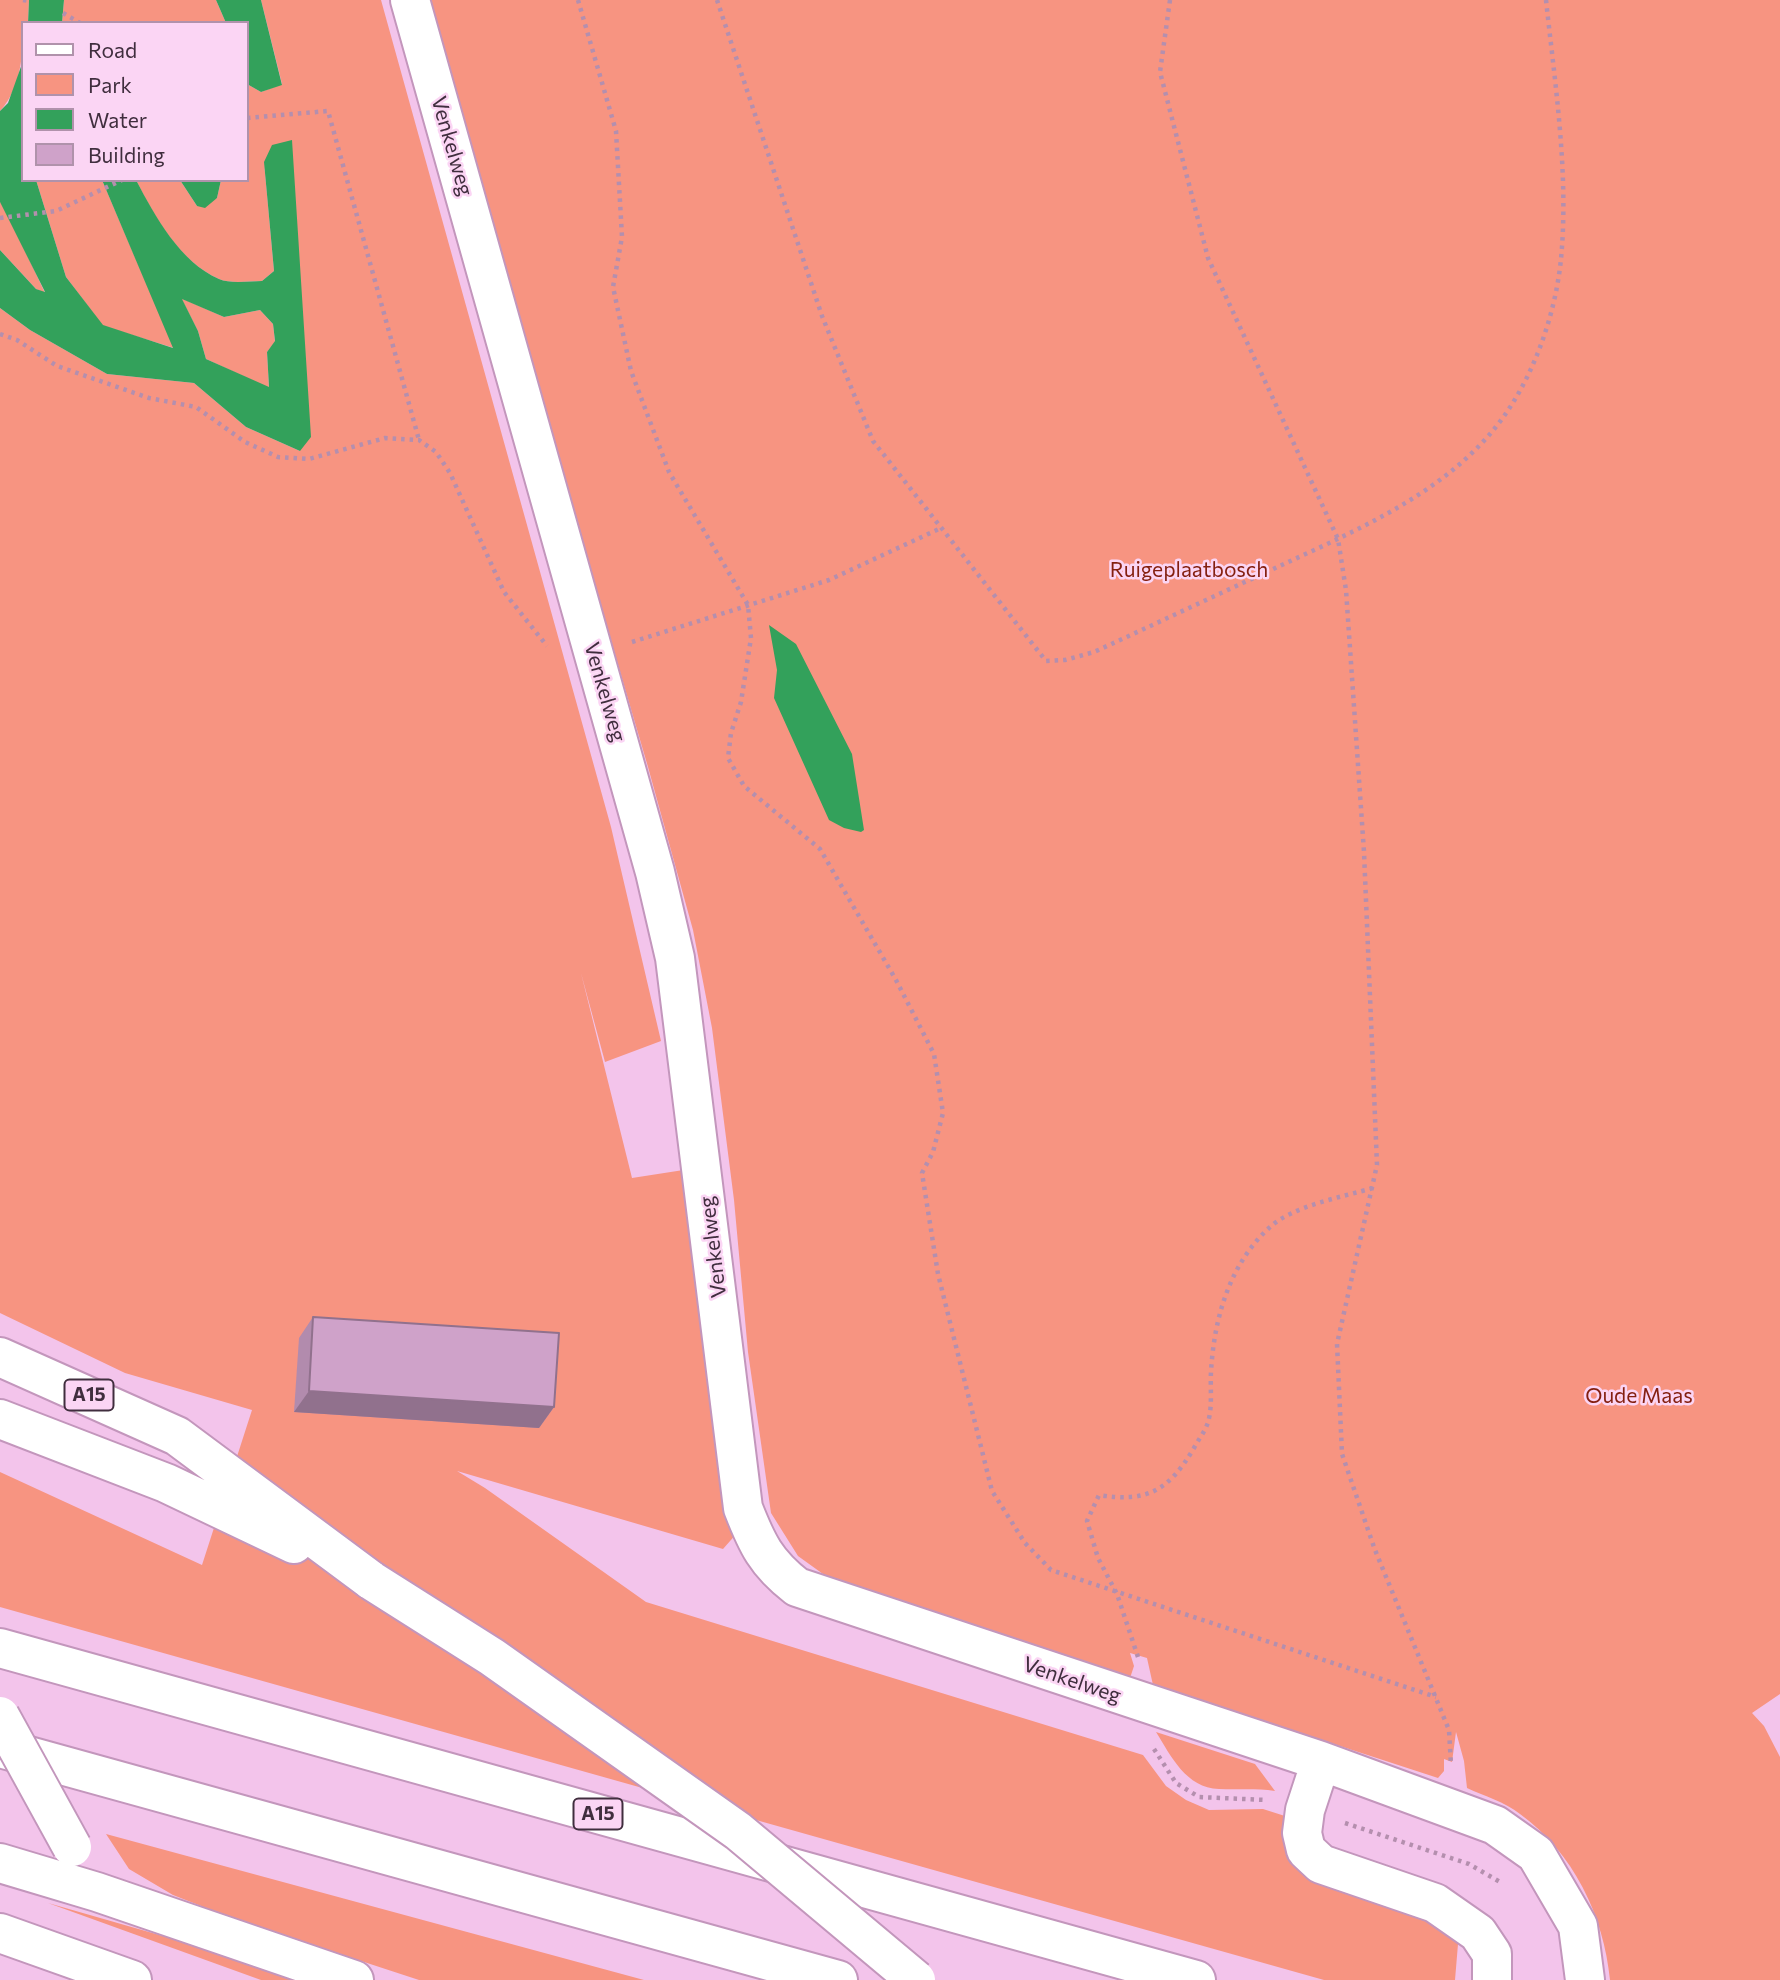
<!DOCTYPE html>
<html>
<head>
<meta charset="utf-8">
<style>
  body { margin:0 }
  #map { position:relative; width:1780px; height:1980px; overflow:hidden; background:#f3c4eb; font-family:Commissioner,sans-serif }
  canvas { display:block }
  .legend { position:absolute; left:21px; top:21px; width:228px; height:161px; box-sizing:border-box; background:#fbd5f4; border:2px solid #b092ab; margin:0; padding:9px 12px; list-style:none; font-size:21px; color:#402e3e }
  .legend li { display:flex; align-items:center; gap:14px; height:35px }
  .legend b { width:35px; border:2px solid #b092ab }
</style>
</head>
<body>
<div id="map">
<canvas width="1780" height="1980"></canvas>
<ul class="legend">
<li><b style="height:9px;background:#fff"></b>Road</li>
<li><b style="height:19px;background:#f79481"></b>Park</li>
<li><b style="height:19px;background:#33a15b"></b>Water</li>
<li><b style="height:19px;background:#cfa2c9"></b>Building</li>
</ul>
</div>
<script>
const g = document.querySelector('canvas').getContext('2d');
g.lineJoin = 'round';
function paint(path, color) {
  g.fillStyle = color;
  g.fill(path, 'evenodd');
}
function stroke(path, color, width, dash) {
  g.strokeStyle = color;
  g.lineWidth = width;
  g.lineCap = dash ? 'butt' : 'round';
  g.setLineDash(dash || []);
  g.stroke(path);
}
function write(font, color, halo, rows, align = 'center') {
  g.font = font + ' Commissioner,sans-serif';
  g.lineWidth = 5;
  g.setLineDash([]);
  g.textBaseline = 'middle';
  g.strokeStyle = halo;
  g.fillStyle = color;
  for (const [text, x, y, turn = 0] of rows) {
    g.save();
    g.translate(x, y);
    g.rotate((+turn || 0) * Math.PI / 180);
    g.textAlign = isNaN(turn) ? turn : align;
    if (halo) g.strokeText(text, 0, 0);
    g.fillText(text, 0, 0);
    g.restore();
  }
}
paint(new Path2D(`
  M0,0h29l-1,23h-5c0,30 -1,64 -23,88z
  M64,0h152l10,23h-164z
  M261,0h120l230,827 50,214 -56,21 -24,-89 51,205 58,-9 48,363 -15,17 -266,-78 28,17 161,114 497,153 23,31 20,14 23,10 54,-1 25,8v26l155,80 15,21 -3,36h-131l-1324,-373v-135l202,93 50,-155 -127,-37 -125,-60v-1005l30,22 77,44 87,9 52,44 54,24 -36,-289 10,109 -12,10c-12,0 -32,3 -43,-2 -39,-17 -65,-63 -83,-99h44l17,26 20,-8 4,-18h26v-96l14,8 21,-8z
  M423,0h1357v1694l-28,19 12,13 16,31v223h-170c-6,-64 -37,-128 -90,-166 -15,-12 -36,-18 -53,-26l-3,-27 -8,-29 -4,30 -8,-3v12l-6,7 -285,-93 -6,-27 -17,-5 4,13 -4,12 -264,-86 -43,-18 -25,-18 -27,-43 -23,-161 -14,-152 -22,-172 -19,-98 -45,-163z
  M36,180h66l72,168 -71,-22 -37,-49z
  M0,202l3,2 42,89 -9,-4 -36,-39z
  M181,298l43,19 36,-7 13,14 2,18 -8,10 2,36 -63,-29 -8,-28z
  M1156,1732l99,32 20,27c-19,-3 -37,-1 -56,-2 -33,-1 -48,-33 -63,-57z
  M106,1834l538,146h-225l-177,-58 -69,-27 -44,-26z
  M48,1903l268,77h-55z`), '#f79481');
paint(new Path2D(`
  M29,0h35l-2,23h-34z
  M216,0h45l21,85 -21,7 -14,-8v-61h-21z
  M23,61v119h13l30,97 37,48 70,23 -71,-168h34c19,36 44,82 83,99 11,5 31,2 43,2l12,-10 -10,-109 8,-17 20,-5 19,297 -11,14 -54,-24 -52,-44 -87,-9 -77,-44 -30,-22v-58l36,39 9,3 -45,-90v-91l8,-8zM182,299l42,18 36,-7 13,14 2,17 -8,11 2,35 -63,-28 -8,-28z
  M180,180h41l-4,18 -12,10 -8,-2z
  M769,625l27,19 56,110 12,76 -3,2 -17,-4 -15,-8 -55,-122 3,-28z`), '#33a15b');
const minor = new Path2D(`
  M410,0l245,872 20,86 68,550c14,36 23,55 54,79l524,174 174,64 41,29 42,72 7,54
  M1321,1761l-16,49 -3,23 4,17 15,14 114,39 43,30 14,21v26
  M0,1863l97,29 257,88`);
const highway = new Path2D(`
  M0,1357l177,79 195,145
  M0,1419l166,64 128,61
  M0,1648l1196,332
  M0,1748l838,232
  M0,1933l132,47`);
stroke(minor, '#c396bc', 42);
stroke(highway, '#c396bc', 42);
stroke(new Path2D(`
  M23,0l6,1
  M578,0l38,131 6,106 -9,50 18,84 38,101 79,133 3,33 -10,64 -10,31 -3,25 16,28 76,63 76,131 38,74 9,59 -10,39 -11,21 16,101 54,217 33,52 26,27 385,127
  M717,0l105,316 51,125 173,220 19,-1 29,-8c59,-27 118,-55 177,-82 77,-36 163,-71 219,-136 40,-46 65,-115 71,-175 8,-85 -6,-175 -15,-259
  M1170,0l-10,72 48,186 130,281 8,51 18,262 13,313 -40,179 5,110 33,96 74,180 2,35
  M63,13l17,10
  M247,118l81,-7 91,329
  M0,218l56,-7 66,-31
  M0,334l17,6 40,26 92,32 47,9 49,35 33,15 31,2 76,-21 34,2 17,12 14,21 54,119 43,54
  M632,642l197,-62 110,-51
  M1138,1657l-21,-63 -19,-36 -11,-37 12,-26c49,8 70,-5 95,-47 4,-8 10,-15 13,-23 6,-15 3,-37 4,-53 3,-53 18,-107 58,-144 23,-22 73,-31 104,-40
  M1154,1749l22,34 23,14 67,3
  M1345,1823l124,41 31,18`), '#b48fae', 4.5, [3.5, 5]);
stroke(minor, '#fff', 38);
stroke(highway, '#fff', 38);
const minorBridge = new Path2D(`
  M0,1716l72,131`);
const highwayBridge = new Path2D(`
  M372,1581l120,76 246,174 178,149`);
stroke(minorBridge, '#c396bc', 42, []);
stroke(highwayBridge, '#c396bc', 42, []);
stroke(minorBridge, '#fff', 38);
stroke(highwayBridge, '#fff', 38);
paint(new Path2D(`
  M313,1317l241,90 -15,21 -245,-16 5,-74z`), '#b28bad');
paint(new Path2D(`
  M309,1391l245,16 -15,21 -245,-16z`), '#91718d');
const building = new Path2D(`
  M313,1317l246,16 -5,74 -245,-16z`);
paint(building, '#cfa2c9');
stroke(building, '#91718d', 2);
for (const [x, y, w] of [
  [89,1395,49],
  [598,1814,49]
]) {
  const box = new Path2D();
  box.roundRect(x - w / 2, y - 15.5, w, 31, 5);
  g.fillStyle = '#fbd5f4';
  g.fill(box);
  stroke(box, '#402e3e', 2);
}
write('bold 19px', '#402e3e', null, [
  ["A15",89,1395],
  ["A15",598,1814]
]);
write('21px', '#402e3e', '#fbd5f4', [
  ["Venkelweg",452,146,74],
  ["Venkelweg",605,692,74],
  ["Venkelweg",713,1247,-97],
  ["Venkelweg",1072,1680,19]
]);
write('21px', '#841f0f', '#fbd5f4', [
  ["Ruigeplaatbosch",1189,570],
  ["Oude Maas",1639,1396]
]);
</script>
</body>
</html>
